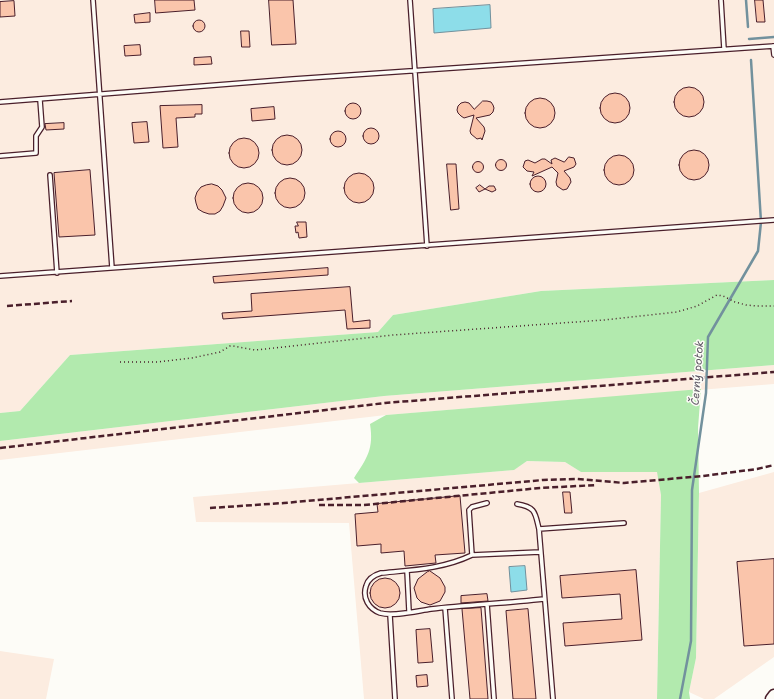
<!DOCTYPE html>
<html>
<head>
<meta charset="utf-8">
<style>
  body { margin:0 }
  canvas { display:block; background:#fdfcf7 }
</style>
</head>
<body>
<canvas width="774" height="699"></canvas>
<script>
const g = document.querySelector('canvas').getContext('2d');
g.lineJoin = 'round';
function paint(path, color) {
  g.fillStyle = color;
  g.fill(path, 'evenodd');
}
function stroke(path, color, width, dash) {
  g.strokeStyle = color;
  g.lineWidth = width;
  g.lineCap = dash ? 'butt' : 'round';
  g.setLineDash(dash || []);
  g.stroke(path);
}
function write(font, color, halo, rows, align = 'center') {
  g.font = font + ' "Shantell Sans",sans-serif';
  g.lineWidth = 3;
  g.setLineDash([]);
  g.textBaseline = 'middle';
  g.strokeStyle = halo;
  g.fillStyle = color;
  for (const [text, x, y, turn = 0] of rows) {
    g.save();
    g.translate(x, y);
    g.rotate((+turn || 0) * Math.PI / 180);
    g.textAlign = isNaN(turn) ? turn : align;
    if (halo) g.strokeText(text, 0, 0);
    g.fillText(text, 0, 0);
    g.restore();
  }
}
paint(new Path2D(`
  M0,0h774v280l-233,11 -148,24 -15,17 -308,23 -50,56 -20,2z
  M774,365v19l-388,31 -386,45v-19l384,-45z
  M527,461l38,1 16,10h77l3,23 -4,204h-293l-15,-176 -153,-1 -3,-25 320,-27z
  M774,472v185l-60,42h-10l-15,-7 7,-34 3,-165z
  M0,651l54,8 -8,40h-46z`), '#fcece0');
paint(new Path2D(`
  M774,280v85l-390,31 -384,45v-28l20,-2 50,-56 308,-23 15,-17 148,-24z
  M701,389l-3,39 1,65 -3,165 -7,34 1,7h-33l4,-204 -4,-23h-76l-16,-10 -38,-1 -13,9 -155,13 -5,-5c13,-20 20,-29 16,-54l16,-9z`), '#b2eaae');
const water = new Path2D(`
  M490,5l1,23 -57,5 -1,-24z
  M525,566l2,24 -16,2 -2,-25z`);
paint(water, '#8ddde9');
stroke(water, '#72919d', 1);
stroke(new Path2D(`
  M746,0l2,27
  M749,39l25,-2
  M680,699l11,-58 1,-151 14,-97 2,-56 50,-86 3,-29 -10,-162`), '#72919d', 2.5);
const building = new Path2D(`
  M155,0h39l1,10 -39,3z
  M269,0h24l3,44 -24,1z
  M755,0h8l2,22h-8z
  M14,1l1,15 -15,1v-15z
  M150,13v9l-15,1 -1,-8z
  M193 26a6 6 0 1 1 12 0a6 6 0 1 1-12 0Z
  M241,31h8l1,16h-8z
  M140,45l1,10 -16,1 -1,-10z
  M211,57l1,7 -18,1v-7z
  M674 102a15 15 0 1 1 30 0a15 15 0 1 1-30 0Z
  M600 108a15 15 0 1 1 30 0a15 15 0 1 1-30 0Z
  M525 113a15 15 0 1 1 30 0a15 15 0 1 1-30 0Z
  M483,101h4l4,1 2,3 1,3 -1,4 -3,3 -14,3 8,9 1,4 -3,9 -1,-2 -4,1 -6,-5 -1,-3 4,-16 -10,3 -3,-2 -3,-3 -1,-3 1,-4 3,-3 4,-1 4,1 5,6z
  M345 111a8 8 0 1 1 16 0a8 8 0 1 1-16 0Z
  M202,105v9h-7v3l-19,1 2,29 -15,1 -3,-42z
  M274,107l1,12 -23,2 -1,-12z
  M147,122l2,20 -15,1 -2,-20z
  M64,123v6l-18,1 -1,-6z
  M363 136a8 8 0 1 1 16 0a8 8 0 1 1-16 0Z
  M330 139a8 8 0 1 1 16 0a8 8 0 1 1-16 0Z
  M272 150a15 15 0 1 1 30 0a15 15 0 1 1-30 0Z
  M229 153a15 15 0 1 1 30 0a15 15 0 1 1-30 0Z
  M679 165a15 15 0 1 1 30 0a15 15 0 1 1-30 0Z
  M604 170a15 15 0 1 1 30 0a15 15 0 1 1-30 0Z
  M569,157l5,1 2,6 -2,3 -10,4 6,7 1,4 -4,7 -4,1 -6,-4 -1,-4 2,-9 -6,-6 -20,9 2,-4 -7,-1 -4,-4 2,-6 3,-1 7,3 7,-4h3l7,5 -1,-4 4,-2 9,4z
  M495.5 165a5.5 5.5 0 1 1 11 0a5.5 5.5 0 1 1-11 0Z
  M472.5 167a5.5 5.5 0 1 1 11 0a5.5 5.5 0 1 1-11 0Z
  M447,164h9l3,45 -8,1z
  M90,170l5,65 -36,2 -5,-64z
  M344 188a15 15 0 1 1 30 0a15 15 0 1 1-30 0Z
  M530 184a8 8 0 1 1 16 0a8 8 0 1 1-16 0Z
  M275 193a15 15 0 1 1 30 0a15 15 0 1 1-30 0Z
  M233 198a15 15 0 1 1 30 0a15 15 0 1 1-30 0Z
  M212,184l6,2 4,4 4,8 -3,8 -3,5 -5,3h-6l-6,-2 -5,-3 -2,-6 -1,-5 2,-6 4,-5 5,-2z
  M480,185l5,4 4,-3h5l2,4 -4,2 -7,-3 -6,3 -3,-4z
  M297,222h9l1,15 -8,1 -1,-6 -2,1 -1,-7h3z
  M328,268v7l-114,8 -1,-6z
  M350,287l3,35 17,-2v8l-23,1 -2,-19 -122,9 -1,-6 30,-2 -1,-17z
  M563,492h7l2,21h-7z
  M460,496l5,57 -30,2 1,8 -31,3 -1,-15 -23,2v-9l-24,2 -2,-32 23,-2 -1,-8z
  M774,559v85l-30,2 -7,-84z
  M636,570l6,70 -77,6 -2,-23 59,-4 -2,-25 -58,4 -2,-22z
  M430,571l10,7 5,9v5l-5,9 -10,4 -9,-3 -4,-4 -3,-10 4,-9 9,-7z
  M370 593a15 15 0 1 1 30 0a15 15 0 1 1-30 0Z
  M487,594l1,7 -27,2v-7z
  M481,608l7,91h-18l-8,-90z
  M528,609l8,90h-23l-7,-88z
  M430,629l3,33 -15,1 -2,-33z
  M427,675l1,11 -11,1 -1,-11z`);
paint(building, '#fac5ab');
stroke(building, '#4a1f2b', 1);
const lane = new Path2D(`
  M93,0l19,268
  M410,0l17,246
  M721,0l3,49
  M773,46l1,9
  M0,102l293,-23 481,-33
  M0,156l36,-3v-17l6,-9 -2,-27
  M50,175l7,98
  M0,276l774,-56
  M487,503l-15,4 -3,3 3,45c-29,14 -60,15 -91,18 -7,2 -13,6 -15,13 -4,12 3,23 14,27 13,4 37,-2 51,-4 38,-4 76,-6 113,-10
  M517,504c19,3 18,9 22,25
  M472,555l68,-3
  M407,571l2,40
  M487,604l7,95
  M445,608l7,91
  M390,615l5,84
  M553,699l-14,-170 85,-6`);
const secondary = new Path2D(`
  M771,699l3,-4`);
stroke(lane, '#4a1f2b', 6);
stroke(secondary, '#4a1f2b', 13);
stroke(new Path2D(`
  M120,362h37l35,-4 28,-6 10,-6h3l22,4 10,-1 128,-14 211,-15 73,-8 20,-6 20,-11 6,1 12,6 11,3 11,1h17`), '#4a1f2b', 1.5, [1, 3]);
stroke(lane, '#fdfcf7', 3.5);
stroke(secondary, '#fdfcf7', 10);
stroke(new Path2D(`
  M7,306l65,-5
  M0,448l385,-45 389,-31
  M319,505h45l176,-17 57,-3
  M210,508l74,-5 259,-23 34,-1 47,4 79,-7 54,-7 17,-4`), '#4a1f2b', 2.5, [6, 3]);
write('italic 11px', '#5e5864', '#fdfcf7', [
  ["Černý potok",698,373,-86]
]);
</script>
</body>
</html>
